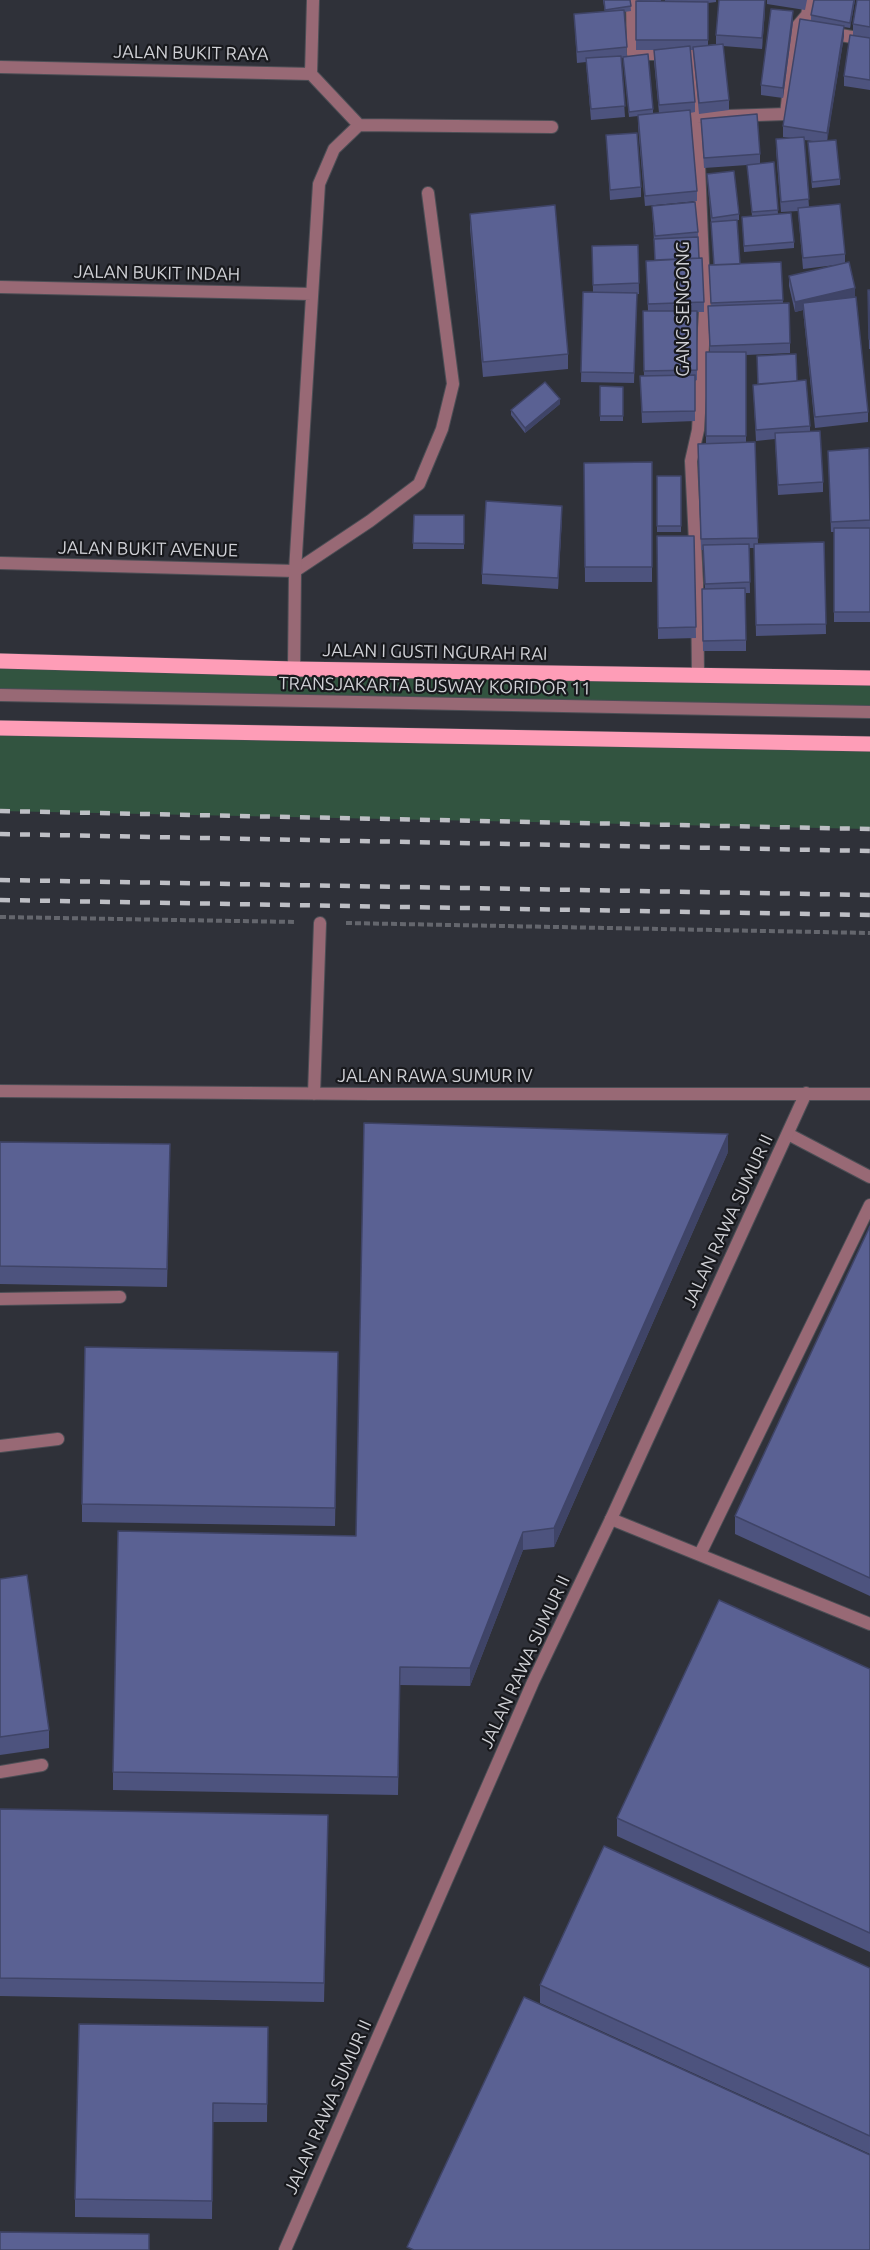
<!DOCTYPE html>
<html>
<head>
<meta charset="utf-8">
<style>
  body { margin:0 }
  canvas { display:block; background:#2f3139 }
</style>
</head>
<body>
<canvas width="870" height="2250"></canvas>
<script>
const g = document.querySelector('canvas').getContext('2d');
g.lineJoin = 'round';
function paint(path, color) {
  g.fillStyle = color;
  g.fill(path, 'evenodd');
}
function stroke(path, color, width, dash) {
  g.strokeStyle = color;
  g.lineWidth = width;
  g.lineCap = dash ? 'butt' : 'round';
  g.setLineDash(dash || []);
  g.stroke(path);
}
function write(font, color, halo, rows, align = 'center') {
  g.font = font + ' Ubuntu,sans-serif';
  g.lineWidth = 4.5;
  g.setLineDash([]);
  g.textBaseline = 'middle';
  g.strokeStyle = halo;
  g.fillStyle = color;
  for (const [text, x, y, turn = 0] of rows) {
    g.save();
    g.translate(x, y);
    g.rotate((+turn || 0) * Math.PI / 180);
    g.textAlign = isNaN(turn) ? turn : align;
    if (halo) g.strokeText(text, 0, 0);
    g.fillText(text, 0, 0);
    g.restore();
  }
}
paint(new Path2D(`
  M0,662l870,16v34l-870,-17z
  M0,728l870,16v85l-870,-18z`), '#325440');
const service = new Path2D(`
  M0,563l295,8 75,-50 49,-37 23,-55 11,-45 -25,-191
  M0,695l870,17
  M788,1134l82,43
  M0,1299l120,-2
  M0,1446l58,-7
  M611,1519l259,105
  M700,1554l170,-349
  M0,1772l42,-7`);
const minor = new Path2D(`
  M632,0l1,54h58l6,63 8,194 -7,119 -7,31 6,122 1,92
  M829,33l41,7
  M0,67l311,7 48,51
  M311,74l2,-74
  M697,117l89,-3 10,-86 11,-13 3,-15
  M0,287l312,7
  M294,669l1,-98 24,-387 15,-35 25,-24 193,2
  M0,1091l371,3h499
  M314,1094l6,-171
  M285,2250l248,-568 78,-163 195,-426`);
const primary = new Path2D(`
  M0,661l294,8 576,9
  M0,728l870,16`);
stroke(service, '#4c4e55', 14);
stroke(minor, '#4c4e55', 14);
stroke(primary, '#4c4e55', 16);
stroke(new Path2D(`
  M0,917l296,5
  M346,923l524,10`), '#64666d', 4, [6, 3]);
stroke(service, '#986975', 12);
stroke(minor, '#986975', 12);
stroke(primary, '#fe9db7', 15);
stroke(new Path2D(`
  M0,811l870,18
  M0,834l870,17
  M0,880l870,15
  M0,900l870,15`), '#bdbec4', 4.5, [10, 10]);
paint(new Path2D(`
  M603,0h27l1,11 -7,1 3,44 26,53v5l6,-1 -5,-52v-11h1h-19v-49h2l-1,-1h24v1l4,1v-2h51v2l-8,1v42l8,-1v-9l49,-25 -3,39 -39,-3 6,54v10l-30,4 -6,-64h-3l5,52v10l-5,1 7,78v10l-52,5 -7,-80v-10l-9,1 -6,-59h-2l4,59 -34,3 -5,-58 -9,1 -3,-49 31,-2z
  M767,0h40l-2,10 -38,-6z
  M814,0h41l-5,28 -6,-1v9l-17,104 13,39v6l-28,3 -4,-46 5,-1 -9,-1 5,67 36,47v9l10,34 13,115v10l-53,6 -12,-118 -8,2 -6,-26v-10l46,-11 -32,4 -5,-58 -17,1 -5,-62v-11l16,-1 -9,-1v-11l28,-106v-5z
  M870,0v38l-17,-3v-11z
  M793,22l-10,76 -22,-3v-10z
  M870,38v52l-26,-4v-10z
  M701,119l59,35v10l14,-2 4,52 16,28v6l-50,4 -2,-35 10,-1 -5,-51 -43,3z
  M606,135l35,52v10l-31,3z
  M707,174l32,40v6h-5l6,44 41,-2 2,41 7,40v10l-44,2v87h9l3,102 66,-2 2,92 -70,2 -2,-88h-5l1,45h-4v58h-43l-1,-62h3l-2,-39h-2l-3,-96 8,-11v-91h4l-2,-35 3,-11 -2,-41h5l-3,-43z
  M652,206l46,26 1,26 5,44v10h-7v68l-2,1v40l-53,2 -2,-47h4l-1,-65h5l-2,-50 9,-1z
  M470,214l98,140v15l-85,8 -13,-149z
  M638,245l1,49h-2l-3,89 -53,-1 2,-90h10l-1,-46z
  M868,290h2v59h-1z
  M797,381l13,45v5l13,51v10l-45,3 -3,-56 -19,2 -3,-56z
  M600,386l23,1v34h-23z
  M560,404l-35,29 -14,-18v-5z
  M828,451l42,17v154h-36v-90h-3z
  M652,462v120h-67l-1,-119z
  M657,476h24v56h-24z
  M414,515h50v34h-51z
  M562,516l-4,73 -76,-5v-10z
  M657,536h37l2,102 -38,1z
  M0,1142l170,21 -3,124 -167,-3z
  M728,1152l-174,395 -31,3 -53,136 -70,-1 -2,110 -285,-5v-18l243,-236z
  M870,1226v370l-135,-62v-18z
  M338,1352l-3,174 -253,-4v-18z
  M0,1579l49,151v18l-49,7z
  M870,1669v283l-253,-116v-18z
  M0,1809l328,24 -4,169 -324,-6z
  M870,1968v186l-330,-151v-18z
  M268,2027l-1,95h-54l-1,97 -137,-2v-18z`), '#4d537e');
paint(new Path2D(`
  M765,0v10l-3,39v-11z
  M854,0h1l-5,28v-5z
  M793,11v11l-10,76v-10z
  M844,26v10l-17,107v-10z
  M855,288v11l-52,4v7l-8,2v-10z
  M560,399v5l-35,29v-5z
  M562,506v10l-4,73v-11z
  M728,1134v18l-174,395v-19z
  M523,1532v18l-53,136v-18z`), '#3f4467');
const building = new Path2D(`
  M604,0h26l1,6 -26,4z
  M719,0h46l-3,38 -46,-3z
  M814,0h40l-4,23 -39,-8z
  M857,0h13v27l-17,-3z
  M636,1l72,1v38h-72z
  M771,9l22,2 -10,77 -22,-3z
  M624,10l3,37 -50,5 -3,-38z
  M800,19l44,7 -17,107 -44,-7z
  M850,35l20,3v42l-26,-4z
  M723,44l6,56 -30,3 -6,-56z
  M690,46l5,56 -36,3 -5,-55z
  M648,54l5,55 -24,3 -6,-55z
  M621,56l4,50 -34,3 -5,-51z
  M690,110l7,81 -52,5 -7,-81z
  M757,114l3,40 -56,4 -3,-39z
  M637,133l4,54 -31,3 -4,-55z
  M804,137l5,62 -28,3 -5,-63z
  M836,140l4,39 -28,3 -4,-40z
  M774,162l4,48 -26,2 -5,-47z
  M734,171l5,43 -27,4 -5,-44z
  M695,202l3,30 -43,4 -3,-30z
  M840,204l5,50 -42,4 -5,-50z
  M555,205l13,149 -85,8 -13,-148z
  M791,213l3,29 -50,4 -2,-29z
  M737,220l3,44 -26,1 -3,-43z
  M698,237l1,21 -44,2 -1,-21z
  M638,245l1,38 -46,2 -1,-39z
  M702,258l2,44 -56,2 -2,-43z
  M781,262l2,38 -72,3 -2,-38z
  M849,262l6,26 -60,14 -6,-26z
  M868,290h2v49h-1z
  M583,292l54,1 -3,80 -53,-1z
  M856,297l12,115 -53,5 -12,-114z
  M789,303l1,40 -80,3 -2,-40z
  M643,311h54v59l-53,1z
  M706,352h40v84h-40z
  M796,354l1,27 -39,3 -1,-28z
  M695,375v36l-53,1 -2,-36z
  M806,380l4,46 -54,4 -3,-45z
  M545,382l15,17 -35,29 -14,-18z
  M600,386l23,1v29h-23z
  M820,431l3,51 -45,3 -3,-52z
  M755,442l3,96 -57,1 -3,-95z
  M869,448l1,72 -39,2 -3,-71z
  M652,462v105h-67l-1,-104z
  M657,476h24v50h-24z
  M486,501l76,5 -4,72 -76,-4z
  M414,515h50v29l-51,-1z
  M834,528h36v84h-36z
  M657,536h37l2,91 -38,1z
  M824,542l2,82 -70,1 -2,-81z
  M749,544l1,38 -45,2 -2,-39z
  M745,588l1,52 -43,1 -1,-52z
  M364,1123l364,11 -174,394 -31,4 -53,136 -70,-1 -2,110 -285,-5 5,-241 238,5z
  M0,1142l170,2 -3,125 -167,-3z
  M870,1226v352l-135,-62z
  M85,1347l253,5 -3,156 -253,-4z
  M27,1575l22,155 -49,7v-158z
  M719,1600l151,69v264l-253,-115z
  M0,1809l328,6 -4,168 -324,-5z
  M604,1846l266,122v168l-330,-151z
  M524,1997l346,158v95h-456l-7,-3z
  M79,2024l189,3 -1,77 -54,-1 -1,98 -137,-2z
  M0,2232l149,2v16h-149z`);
paint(building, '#5a6193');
stroke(building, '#3f4467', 1.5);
write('18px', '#d0d1d6', '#18191d', [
  ["JALAN BUKIT RAYA",191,53,1],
  ["JALAN BUKIT INDAH",157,273,1],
  ["GANG SENGONG",683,309,-90],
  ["JALAN BUKIT AVENUE",148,549,1],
  ["JALAN I GUSTI NGURAH RAI",435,652,1],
  ["TRANSJAKARTA BUSWAY KORIDOR 11",435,686,1],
  ["JALAN RAWA SUMUR IV",435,1076],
  ["JALAN RAWA SUMUR II",728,1221,-65],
  ["JALAN RAWA SUMUR II",525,1662,-65],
  ["JALAN RAWA SUMUR II",328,2107,-66]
]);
</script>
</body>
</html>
